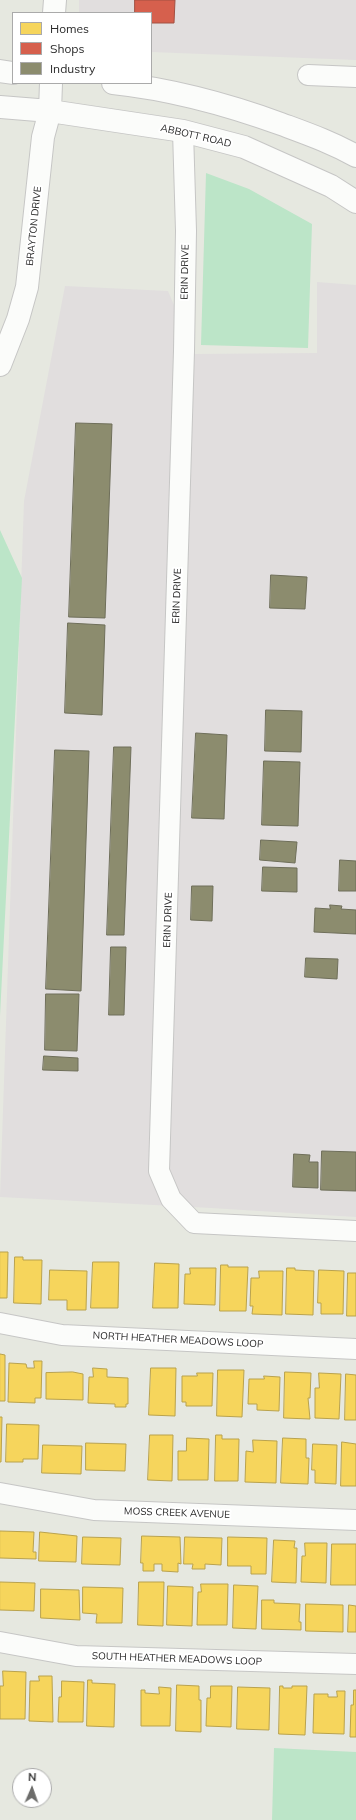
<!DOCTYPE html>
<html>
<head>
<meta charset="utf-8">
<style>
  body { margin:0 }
  #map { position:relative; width:356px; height:1820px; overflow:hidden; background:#e6e8e0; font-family:Mulish,sans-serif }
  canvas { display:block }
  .legend { position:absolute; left:12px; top:12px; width:140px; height:72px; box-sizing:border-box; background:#fff; border:1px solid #aaa; margin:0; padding:5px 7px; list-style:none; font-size:12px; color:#2a2a2a }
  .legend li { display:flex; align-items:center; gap:8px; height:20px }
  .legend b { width:20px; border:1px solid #aaa }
  .north { position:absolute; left:12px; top:1768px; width:40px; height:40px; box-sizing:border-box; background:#fff; border:1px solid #aaa; border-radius:50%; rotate:2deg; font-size:11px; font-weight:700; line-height:16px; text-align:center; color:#2a2a2a }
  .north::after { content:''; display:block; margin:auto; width:14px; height:18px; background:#6c6c6a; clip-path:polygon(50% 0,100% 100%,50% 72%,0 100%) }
</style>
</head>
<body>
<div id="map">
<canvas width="356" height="1820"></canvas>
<ul class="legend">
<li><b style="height:11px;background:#f6d55c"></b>Homes</li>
<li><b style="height:11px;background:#d6604d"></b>Shops</li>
<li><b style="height:11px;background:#8c8c6e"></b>Industry</li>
</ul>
<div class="north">N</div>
</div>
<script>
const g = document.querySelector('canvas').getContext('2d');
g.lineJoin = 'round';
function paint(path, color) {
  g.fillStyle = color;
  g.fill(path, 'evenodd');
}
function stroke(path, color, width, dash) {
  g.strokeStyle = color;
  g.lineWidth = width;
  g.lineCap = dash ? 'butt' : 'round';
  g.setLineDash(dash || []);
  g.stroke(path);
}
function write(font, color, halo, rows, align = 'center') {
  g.font = font + ' Mulish,sans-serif';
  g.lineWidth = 4;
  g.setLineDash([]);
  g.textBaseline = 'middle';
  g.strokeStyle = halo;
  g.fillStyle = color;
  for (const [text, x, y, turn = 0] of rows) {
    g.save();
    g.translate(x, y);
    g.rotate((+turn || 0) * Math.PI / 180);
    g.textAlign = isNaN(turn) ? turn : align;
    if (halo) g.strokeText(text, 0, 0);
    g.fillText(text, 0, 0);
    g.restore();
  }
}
paint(new Path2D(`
  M79,0h277v60l-205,-8v-39h-72z
  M317,282l39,3v932l-145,-9 -211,-11 24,-696 41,-215 103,5 27,63 122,-1z`), '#e1dede');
paint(new Path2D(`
  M206,173l43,16 63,35 -4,124 -107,-3z
  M0,530l22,48 -22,438z
  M274,1748l82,4v68h-84z`), '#bce5c8');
const homes = new Path2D(`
  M0,1252h8l-1,46h-7z
  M15,1257h8v3h19l-1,44 -27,-1z
  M93,1262h26l-1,46h-27z
  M155,1263l24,1 -1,44h-25z
  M221,1265h7v2h20l-2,44h-26z
  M190,1268h26l-1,37 -31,-1 1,-30h5z
  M287,1268h8v2l19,1 -1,44 -27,-1z
  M50,1270l37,1 -1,39h-19v-10h-18z
  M319,1270l25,1 -1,43h-22v-11h-3z
  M259,1271h24l-1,44 -30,-1 1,-8h-3l1,-28h8z
  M348,1273h8v43h-9z
  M0,1354l5,1v46h-5z
  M34,1361h8l-1,37h-6v5l-27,-1 1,-39 17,1 1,4h7z
  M93,1368l14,1v8l21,1v26h-2v3h-11v-3l-27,-1 1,-26h4z
  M151,1368h25l-1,48 -26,-1z
  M218,1370h26l-2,47 -25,-1z
  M73,1372l10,2v26l-37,-1v-26z
  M285,1372l26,1 -1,25h-2l2,21 -26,-1z
  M197,1373h16l-1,33h-26v-4h-4v-26h15z
  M319,1373l22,1 -2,45 -24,-1v-30h4z
  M346,1374l10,1v45h-11z
  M264,1376l16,1 -1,34 -22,-1v-6h-9l1,-25h15z
  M0,1417h2l-1,45h-1z
  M7,1424l32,1 -1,34h-15v3h-17z
  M150,1435h23l-1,46 -24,-1z
  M216,1435h6v4h17l-1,42h-23z
  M187,1438l22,1 -1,41h-30v-29h8z
  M283,1438l23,1v19h3l-1,26 -27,-1z
  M253,1440l24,1 -1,42 -31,-1 1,-31 7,1z
  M342,1442l14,2v42h-15z
  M86,1443l40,1 -1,27 -39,-1z
  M313,1444l24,1 -1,39 -21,-1v-13h-3z
  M43,1445l39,1 -1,28 -39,-1z
  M0,1531l34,1 -1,20h3v7l-36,-1z
  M40,1532l37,4 -1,26 -37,-1z
  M142,1536l38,1 1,27 -3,-1v9l-16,-1v-7h-8v7h-11v-8h-2z
  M83,1537l38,1 -1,27 -38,-1z
  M185,1537l37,1 -1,27 -16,-1v5h-13l1,-5h-9z
  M228,1537l39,1 -1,36h-15v-8h-23z
  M274,1540l21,1 -1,7h3l-1,35 -24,-1z
  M305,1543h22l-1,40 -25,-1 1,-26h3z
  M332,1544h24v41h-25z
  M0,1582l35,1 -1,28 -34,-1z
  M139,1582h25l-1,44 -25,-1z
  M201,1584h27l-1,41h-30l1,-33h3z
  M234,1585l24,1 -2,43 -23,-1z
  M168,1586l25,1 -1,39 -25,-1z
  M83,1587l40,1 -1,35h-26l1,-9 -14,-1z
  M41,1589l38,1 1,30 -39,-2z
  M262,1600h12v3l26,1 -1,18h2v8l-39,-1z
  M306,1604l37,1v27l-37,-1z
  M349,1605l7,1v26h-8z
  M3,1671l23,1 -1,47h-25v-33h3z
  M39,1676h13l1,46 -24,-1 1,-40h9z
  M88,1680h4v3l23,1 -1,43 -27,-1z
  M62,1681l22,1 -1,40h-25l1,-25h2z
  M177,1685l22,1v14h2v32l-25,-1z
  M211,1686h21l-1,41 -25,-1 1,-28h3z
  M280,1686h3v2h9v-2h15l-2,49 -26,-1z
  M159,1687l12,1 -1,38h-29v-36h4v3l14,1z
  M238,1687l32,1 -1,42 -32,-1z
  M354,1690h2v47h-6l1,-32h2z
  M337,1691h8l-1,43 -31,-1 1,-39h14v3h9z`);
paint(homes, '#f6d55c');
stroke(homes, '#b9a24d', 1);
const shops = new Path2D(`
  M135,0h40l-1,23h-23v-10h-16z`);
paint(shops, '#d6604d');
stroke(shops, '#a25042', 1);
const industry = new Path2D(`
  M76,423l36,1 -7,194 -36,-1z
  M271,575l36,2 -2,32 -35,-1z
  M68,623l37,2 -3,90 -37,-2z
  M266,710l36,1 -1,41 -36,-1z
  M196,733l31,2 -3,84 -32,-1z
  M114,747h17l-7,188h-17z
  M55,750l34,1 -8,240 -35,-2z
  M264,761l36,1 -2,64 -36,-1z
  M261,840l36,2 -2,21 -35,-3z
  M340,860l16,1v30h-17z
  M263,867l34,1v24l-35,-1z
  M192,886h21l-1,35 -21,-1z
  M330,905l12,1 -1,3 15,1v24l-42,-2 1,-24 15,1z
  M111,947h15l-2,68h-15z
  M306,958l32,1 -1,20 -32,-2z
  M46,994h33l-2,57 -32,-1z
  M44,1056l34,2v13l-35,-1z
  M322,1151l34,1v39l-35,-1z
  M294,1154l16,1 -1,7h9v26l-25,-1z`);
paint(industry, '#8c8c6e');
stroke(industry, '#6f6f5a', 1);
const street = new Path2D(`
  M308,75l48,2
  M183,131l3,100 -2,120 -25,820 12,28 23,24 162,8
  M0,1323l62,12 294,14
  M0,1493l94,17 262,10
  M0,1642l76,14 280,8`);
const secondary = new Path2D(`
  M54,13l1,-13
  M0,71l13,2
  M113,83c57,6 113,21 168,41 27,10 50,18 75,32
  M0,107l50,4 133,20 61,16 87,39 25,16
  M0,365l18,-46 9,-32 16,-150 7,-26 1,-28`);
stroke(street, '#c6c6c5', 22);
stroke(secondary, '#c6c6c5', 24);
stroke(street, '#fbfcfa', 20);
stroke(secondary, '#fbfcfa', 22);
write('10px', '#2a2a2a', '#fff', [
  ["ABBOTT ROAD",196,136,13],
  ["BRAYTON DRIVE",34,226,-84],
  ["ERIN DRIVE",185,272,-89],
  ["ERIN DRIVE",177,596,-88],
  ["ERIN DRIVE",168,920,-88],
  ["NORTH HEATHER MEADOWS LOOP",178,1340,3],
  ["MOSS CREEK AVENUE",177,1513,2],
  ["SOUTH HEATHER MEADOWS LOOP",177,1659,2]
]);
</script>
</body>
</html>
